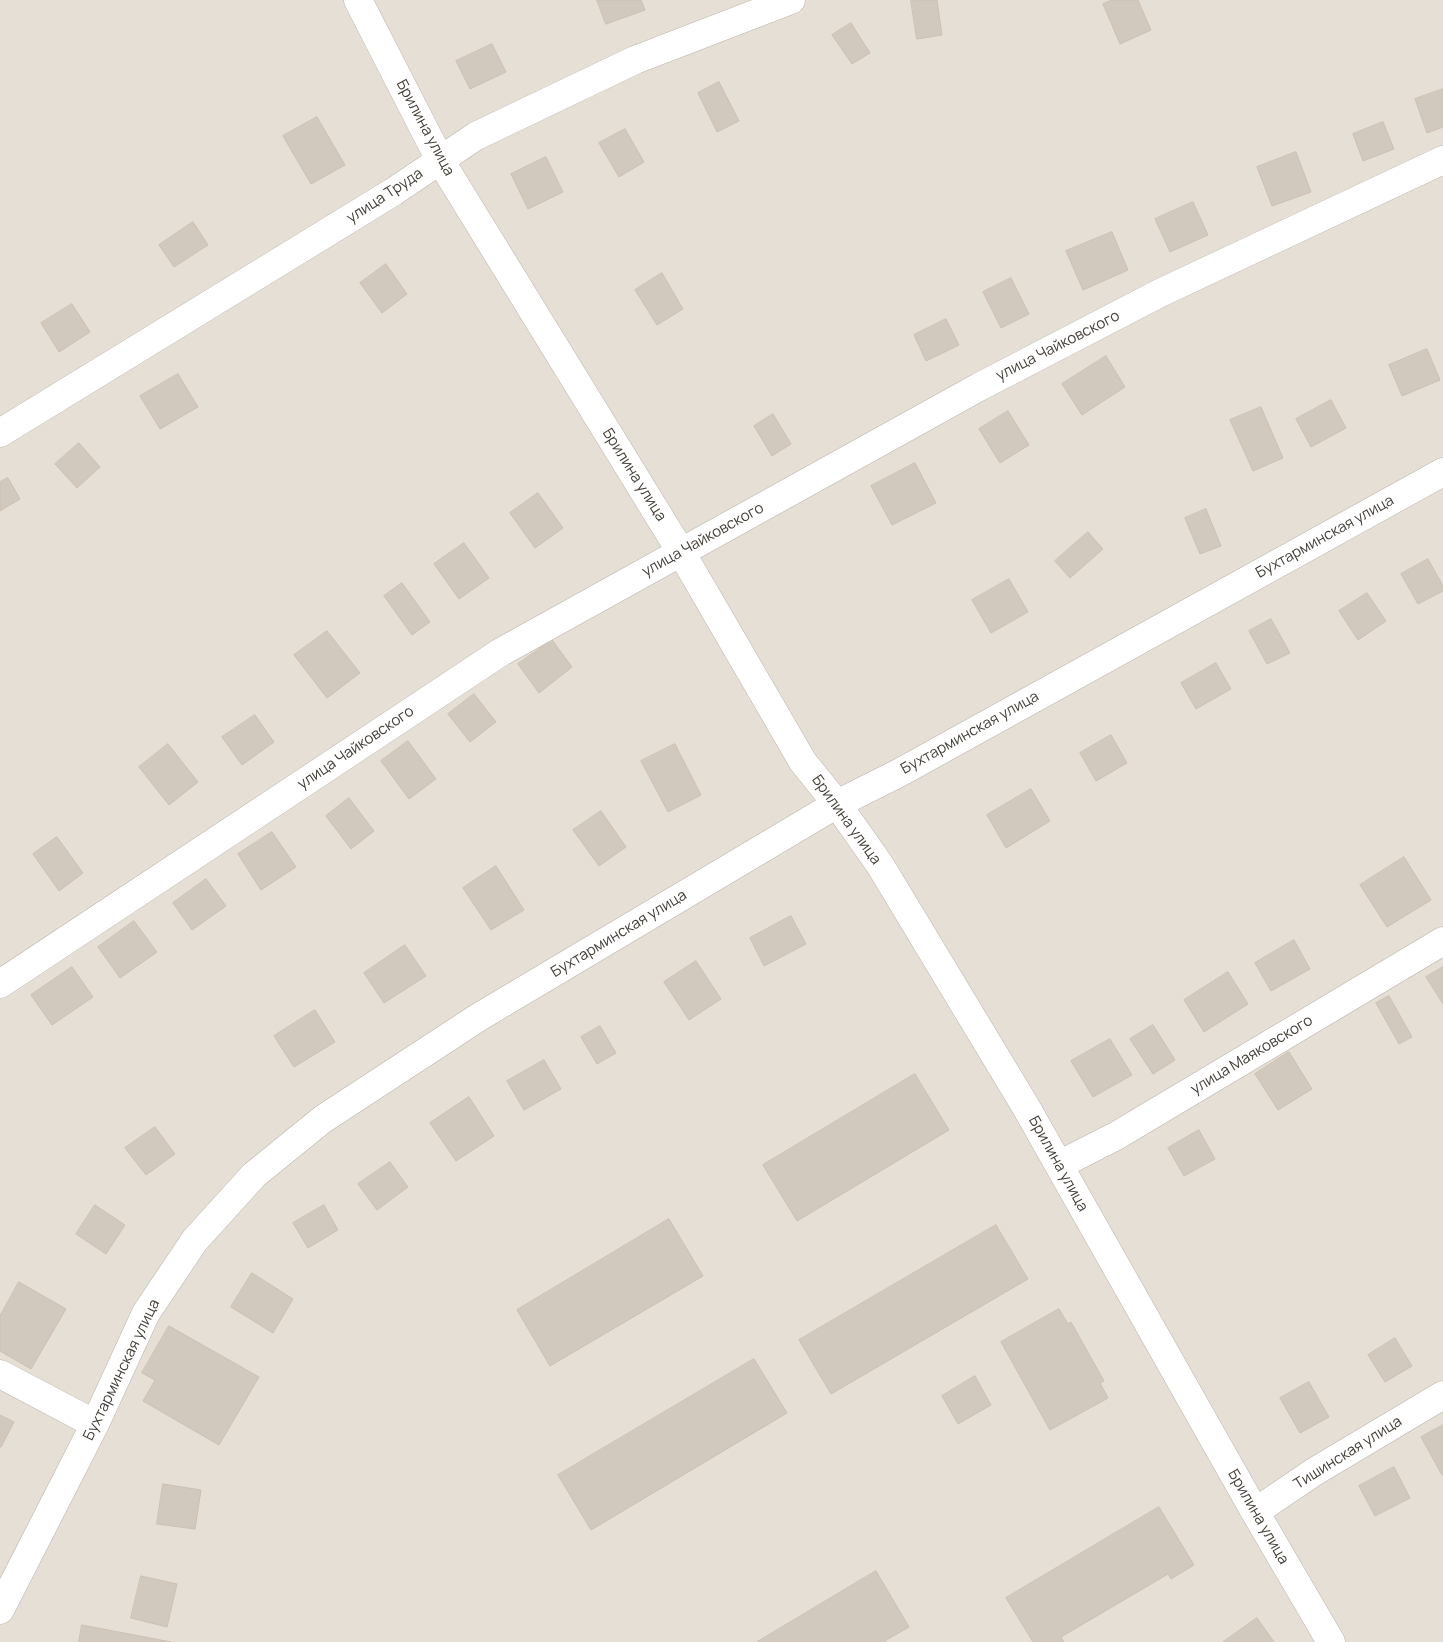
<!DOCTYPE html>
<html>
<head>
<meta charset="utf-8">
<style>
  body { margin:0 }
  canvas { display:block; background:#f1eee7 }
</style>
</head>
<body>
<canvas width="1443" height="1642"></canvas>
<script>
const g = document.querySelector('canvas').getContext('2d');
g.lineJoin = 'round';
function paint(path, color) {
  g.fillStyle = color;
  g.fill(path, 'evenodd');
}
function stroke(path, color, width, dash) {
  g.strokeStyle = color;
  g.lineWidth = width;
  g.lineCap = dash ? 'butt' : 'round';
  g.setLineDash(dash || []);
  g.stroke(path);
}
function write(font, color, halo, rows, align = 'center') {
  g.font = font + ' Manrope,sans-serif';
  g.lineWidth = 4;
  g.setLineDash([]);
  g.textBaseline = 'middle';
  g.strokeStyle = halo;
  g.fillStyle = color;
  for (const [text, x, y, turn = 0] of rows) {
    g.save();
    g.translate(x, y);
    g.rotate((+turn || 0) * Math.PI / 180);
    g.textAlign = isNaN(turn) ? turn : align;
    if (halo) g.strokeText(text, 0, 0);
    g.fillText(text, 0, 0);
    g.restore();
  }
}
paint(new Path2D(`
  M0,0h1443v1642h-1443z`), '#e5dfd6');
const building = new Path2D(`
  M597,0h44l4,10 -39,14z
  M911,0h26l5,35 -25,4z
  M1112,0h26l13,30 -31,14 -17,-40z
  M851,23l19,30 -18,11 -20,-29z
  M492,44l14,28 -36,17 -14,-28z
  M719,82l20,39 -22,11 -19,-39z
  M1443,89v38l-16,6 -12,-34z
  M317,117l28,48 -34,19 -28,-48z
  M1383,122l11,27 -31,12 -10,-27z
  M625,129l19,33 -25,15 -20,-34z
  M1296,152l15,40 -39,14 -15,-39z
  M546,157l17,35 -35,17 -17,-35z
  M1193,202l15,33 -38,17 -15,-33z
  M193,222l15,23 -34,22 -15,-22z
  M1112,232l16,38 -45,20 -17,-39z
  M386,264l21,30 -25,19 -22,-30z
  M662,273l21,36 -26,16 -22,-35z
  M1011,278l18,36 -28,14 -18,-36z
  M72,304l18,28 -31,20 -18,-29z
  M946,319l13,26 -33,16 -12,-26z
  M1427,349l13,31 -38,16 -13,-31z
  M1106,356l19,31 -43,28 -20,-31z
  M178,374l20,33 -38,22 -20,-33z
  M1331,400l15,28 -35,19 -15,-28z
  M1261,407l22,51 -30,13 -23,-51z
  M1008,411l21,34 -29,18 -21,-34z
  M773,414l18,30 -19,12 -18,-30z
  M79,443l21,24 -23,21 -22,-24z
  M915,463l21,40 -44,22 -21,-39z
  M8,478l12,21 -20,12v-29z
  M538,493l25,35 -28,20 -25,-35z
  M1206,509l15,37 -21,8 -15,-36z
  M1088,532l15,17 -33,29 -15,-17z
  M464,543l25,35 -30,21 -25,-35z
  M1428,559l15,27v5l-25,13 -17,-30z
  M1009,579l19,33 -37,21 -19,-33z
  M402,583l28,39 -18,13 -28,-39z
  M1367,593l19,28 -28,19 -19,-29z
  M1271,619l19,34 -23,11 -18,-33z
  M327,631l33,42 -33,25 -33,-43z
  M552,640l20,27 -33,26 -21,-29z
  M1216,663l15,26 -35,20 -15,-26z
  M474,694l22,28 -26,20 -22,-28z
  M255,715l19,27 -32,23 -20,-28z
  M1111,735l16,28 -31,18 -16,-28z
  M408,741l28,38 -27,20 -28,-38z
  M168,744l30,38 -29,23 -30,-38z
  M675,744l26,51 -33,17 -27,-51z
  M1031,789l19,32 -44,27 -19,-33z
  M349,798l25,33 -23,18 -25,-33z
  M601,811l25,36 -27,19 -26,-36z
  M272,832l24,35 -35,23 -23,-36z
  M57,837l26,36 -24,18 -26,-37z
  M1404,857l27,43 -44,27 -27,-42z
  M496,866l28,44 -33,20 -28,-42z
  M206,879l20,27 -34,24 -19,-27z
  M791,916l15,28 -42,22 -14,-28z
  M134,921l23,31 -37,26 -22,-31z
  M1294,940l16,29 -39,22 -16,-28z
  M405,945l21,31 -42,27 -20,-30z
  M696,961l25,38 -32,21 -25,-38z
  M72,967l21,30 -41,28 -21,-30z
  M1443,967v37l-17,-27z
  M1228,972l20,32 -44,28 -20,-32z
  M1389,996l23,41 -13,7 -23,-41z
  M315,1010l20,32 -41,25 -20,-31z
  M1153,1025l22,35 -22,14 -23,-35z
  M600,1026l16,27 -19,11 -16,-27z
  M1110,1039l22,36 -39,22 -22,-36z
  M1289,1052l23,37 -34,21 -23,-36z
  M544,1060l17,29 -37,21 -17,-29z
  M915,1074l34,56 -152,91 -34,-56z
  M469,1097l25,39 -38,25 -26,-38z
  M155,1127l20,27 -29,21 -21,-27z
  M1199,1130l16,29 -31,17 -16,-28z
  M390,1162l18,25 -31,23 -19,-26z
  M95,1205l30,20 -19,29 -30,-20z
  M324,1205l14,25 -30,18 -15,-25z
  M669,1219l34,57 -153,90 -33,-56z
  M996,1225l32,54 -197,115 -32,-54z
  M252,1273l41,26 -20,34 -42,-26z
  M19,1282l47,27 -35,60 -31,-18v-35z
  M1059,1309l9,15 3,-2 33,59 -4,2 8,15 -58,32 -49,-88z
  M169,1326l90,51 -40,68 -76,-44 12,-21 -13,-7z
  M1395,1338l17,28 -27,16 -17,-27z
  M754,1359l33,54 -196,117 -33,-55z
  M975,1376l16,29 -33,19 -16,-28z
  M1309,1382l20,35 -29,16 -20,-35z
  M0,1415l14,7 -13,25h-1z
  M1443,1425v50h-1l-21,-38z
  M1394,1467l16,31 -35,18 -16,-30z
  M163,1484l38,6 -6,39 -38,-5z
  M1159,1507l35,58 -23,14 -3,-5 -107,63 3,5h-31l-27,-44z
  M876,1571l33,56 -26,15h-126z
  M141,1576l36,8 -10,43 -36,-9z
  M1257,1618l17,24h-51z
  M82,1625l89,17h-92z`);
paint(building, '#d2c9be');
stroke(building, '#ccc0b2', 1);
const minor = new Path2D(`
  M358,0l82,160 241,392 122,210 34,42 43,61 146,242 229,405 76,130
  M0,433l393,-241 83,-56 159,-76 156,-60
  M0,984l501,-332 478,-265 181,-94 283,-133
  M1059,1165l57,-29 327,-195
  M0,1374l95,50
  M1255,1512l59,-40 129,-77
  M0,1610l95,-186 51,-111 49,-73 59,-65 69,-56 156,-102 358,-213 62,-31 544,-301`);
stroke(minor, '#bcb5ab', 29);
stroke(minor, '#fff', 28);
write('15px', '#443e37', '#fff', [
  ["Брилина улица",425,128,62],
  ["улица Труда",385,196,-33],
  ["улица Чайковского",1058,346,-27],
  ["Брилина улица",634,475,58],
  ["Бухтарминская улица",1325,537,-29],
  ["улица Чайковского",703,540,-29],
  ["Бухтарминская улица",970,733,-29],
  ["улица Чайковского",356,748,-34],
  ["Брилина улица",846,820,54],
  ["Бухтарминская улица",619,934,-31],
  ["улица Маяковского",1252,1055,-31],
  ["Брилина улица",1058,1164,61],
  ["Бухтарминская улица",122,1370,-64],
  ["Тишинская улица",1348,1453,-32],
  ["Брилина улица",1258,1517,60]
]);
</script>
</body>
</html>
